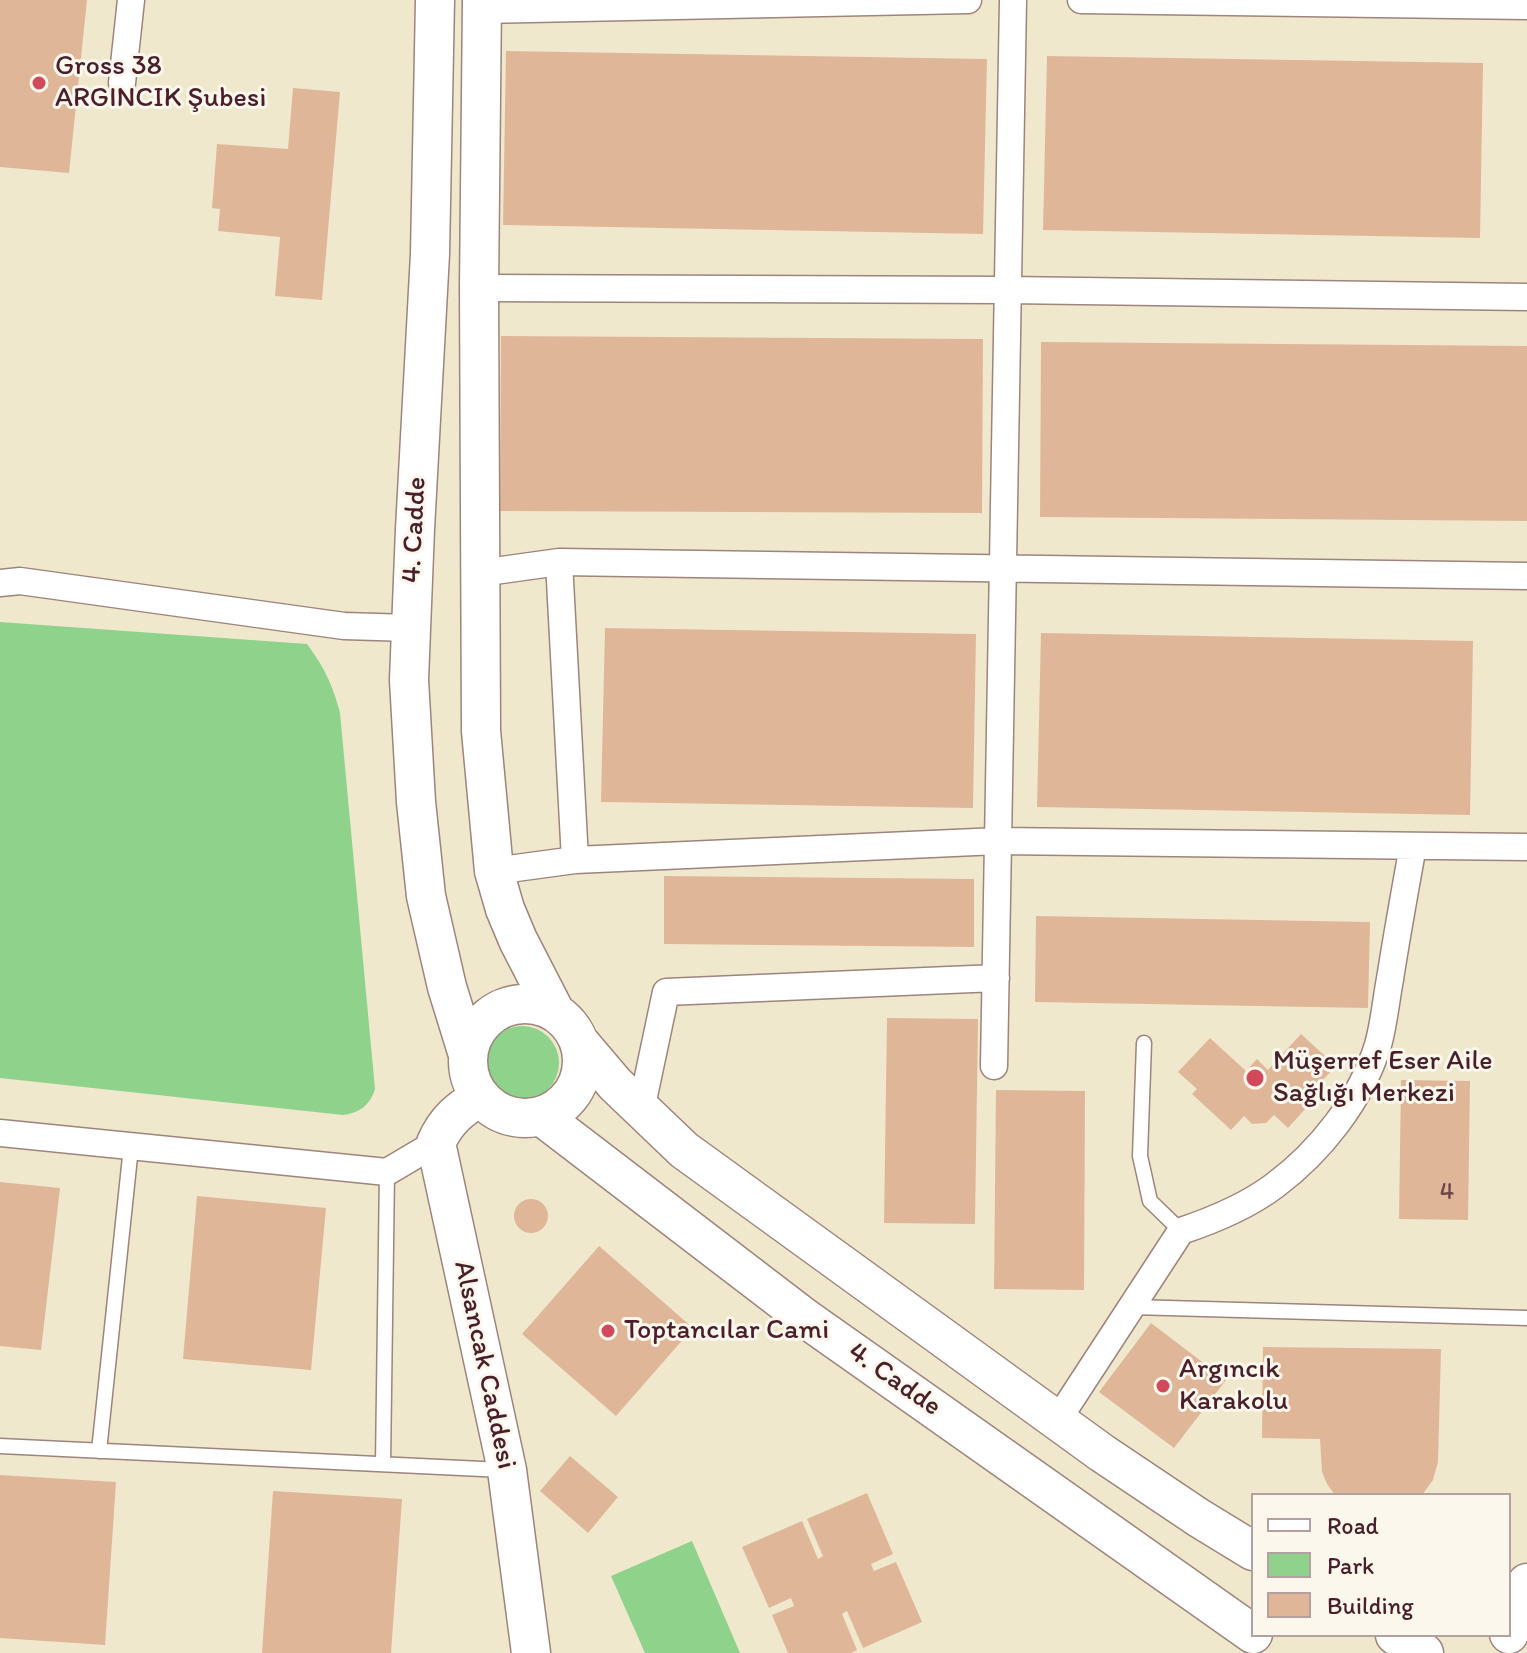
<!DOCTYPE html>
<html>
<head>
<meta charset="utf-8">
<style>
  body { margin:0 }
  #map { position:relative; width:1527px; height:1653px; overflow:hidden; background:#f0e8cd; font-family:Itim,sans-serif }
  canvas { display:block }
  .legend { position:absolute; left:1251px; top:1493px; width:260px; height:144px; box-sizing:border-box; background:#fbf7ec; border:2px solid #b4a19f; margin:0; padding:10px 14px; list-style:none; font-size:24px; color:#4a1f2b }
  .legend li { display:flex; align-items:center; gap:16px; height:40px }
  .legend b { width:40px; border:2px solid #b4a19f }
</style>
</head>
<body>
<div id="map">
<canvas width="1527" height="1653"></canvas>
<ul class="legend">
<li><b style="height:10px;background:#fff"></b>Road</li>
<li><b style="height:22px;background:#8fd28b"></b>Park</li>
<li><b style="height:22px;background:#dfb798"></b>Building</li>
</ul>
</div>
<script>
const g = document.querySelector('canvas').getContext('2d');
g.lineJoin = 'round';
function paint(path, color) {
  g.fillStyle = color;
  g.fill(path, 'evenodd');
}
function stroke(path, color, width, dash) {
  g.strokeStyle = color;
  g.lineWidth = width;
  g.lineCap = dash ? 'butt' : 'round';
  g.setLineDash(dash || []);
  g.stroke(path);
}
function write(font, color, halo, rows, align = 'center') {
  g.font = font + ' Itim,sans-serif';
  g.lineWidth = 6;
  g.setLineDash([]);
  g.textBaseline = 'middle';
  g.strokeStyle = halo;
  g.fillStyle = color;
  for (const [text, x, y, turn = 0] of rows) {
    g.save();
    g.translate(x, y);
    g.rotate((+turn || 0) * Math.PI / 180);
    g.textAlign = isNaN(turn) ? turn : align;
    if (halo) g.strokeText(text, 0, 0);
    g.fillText(text, 0, 0);
    g.restore();
  }
}
paint(new Path2D(`
  M0,622l307,22c17,23 26,41 33,69l35,376c-5,16 -15,24 -32,26l-343,-37z
  M485 1063a37 37 0 1 1 74 0a37 37 0 1 1-74 0Z
  M692,1541l48,112h-95l-34,-77z`), '#8fd28b');
paint(new Path2D(`
  M0,0h87l-18,173 -69,-6z
  M506,51l481,8 -4,175 -480,-9z
  M1047,56l436,7 -3,175 -437,-8z
  M293,88l47,4 -18,208 -47,-4 5,-59 -62,-6 2,-22 -8,-1 5,-64 71,5z
  M501,336l482,3 -1,174 -482,-2z
  M1041,342l486,4v175l-487,-4z
  M605,628l371,6 -3,174 -372,-6z
  M1041,633l432,8 -3,174 -433,-8z
  M664,876l310,3v68l-310,-3z
  M1036,916l334,6 -2,86 -333,-6z
  M887,1018l91,1 -3,205 -91,-1z
  M1301,1034l35,32 -17,18 5,4 -36,40 -14,-13 -8,8 -14,1 -8,-8 -13,14 -39,-36 5,-5 -19,-17 32,-34 36,33 11,-12 11,11z
  M1401,1080l69,1 -2,139 -69,-1z
  M996,1090l89,1 -1,199 -90,-1z
  M0,1182l60,6 -19,162 -41,-4z
  M197,1196l129,12 -15,162 -128,-11z
  M514 1216a17 17 0 1 1 34 0a17 17 0 1 1-34 0Z
  M599,1246l94,82 -77,88 -94,-82z
  M1151,1323l75,57 -52,68 -75,-56z
  M1263,1347l178,2 -3,113 -5,18 -11,15h-87l-8,-11 -5,-12 -2,-33 -58,-1z
  M570,1456l48,41 -30,36 -48,-42z
  M0,1475l116,7 -11,163 -105,-7z
  M273,1491l129,8 -11,154h-129z
  M867,1493l26,61 -22,10 3,7 22,-9 26,60 -59,26 -16,-37 -5,3 15,36 -6,3h-63l-16,-38 22,-9 -3,-8 -22,10 -27,-61 60,-26 16,38 5,-3 -16,-37z`), '#dfb798');
const lane = new Path2D(`
  M1144,1043l-4,113 10,45 31,30
  M1132,1307l395,11
  M0,1446l503,24
  M99,1451l32,-304
  M383,1464l4,-292`);
const street = new Path2D(`
  M1081,0l446,6
  M482,10l486,-10
  M122,83l9,-83
  M479,288l528,2 520,7
  M559,562l16,298
  M480,573l79,-11 968,14
  M0,583l20,-2 324,45 66,2
  M494,871l81,-11 423,-19 529,6
  M994,1066l19,-1066
  M641,1110l25,-118 330,-14
  M0,1133l387,39 49,-29
  M1057,1421l124,-190c33,-11 65,-24 93,-45 46,-34 87,-86 104,-141 6,-21 8,-45 12,-66 7,-45 15,-89 23,-133`);
const secondary = new Path2D(`
  M435,0l-5,254 -15,275 -6,151 7,122 10,94 21,91 21,68
  M482,0l-3,288 2,443 13,140 11,38 13,31 36,70
  M468 1061a57 57 0 1 1 114 0a57 57 0 1 1-114 0Z
  M581,1044l34,40 69,66 418,303 97,65 54,33
  M480,1097c-20,12 -34,23 -44,46l71,327 24,183
  M541,1116l264,202 448,316
  M1509,1634l18,-51
  M1395,1635l29,18`);
stroke(lane, '#9d847c', 17);
stroke(street, '#9d847c', 29);
stroke(secondary, '#9d847c', 41);
stroke(lane, '#fff', 14);
stroke(street, '#fff', 26);
stroke(secondary, '#fff', 38);
for (const [x, y, r, color] of [
  [39,83,8,"#d1495b"],
  [1255,1078,10,"#d1495b"],
  [608,1331,8,"#d1495b"],
  [1163,1386,8,"#d1495b"]
]) {
  const dot = new Path2D();
  dot.arc(x, y, r, 0, 2 * Math.PI);
  g.fillStyle = color;
  g.fill(dot);
  stroke(dot, '#fbf7ec', 3);
}
write('24px', '#6f4546', null, [
  ["4",1447,1193]
]);
write('28px', '#4a1f2b', '#fbf7ec', [
  ["Gross 38",55,67],
  ["ARGINCIK Şubesi",55,99],
  ["Müşerref Eser Aile",1273,1062],
  ["Sağlığı Merkezi",1273,1094],
  ["Toptancılar Cami",624,1331],
  ["Argıncık",1179,1370],
  ["Karakolu",1179,1402]
], 'left');
write('28px', '#4a1f2b', '#fbf7ec', [
  ["4. Cadde",415,530,-87],
  ["Alsancak Caddesi",484,1365,78],
  ["4. Cadde",894,1380,35]
]);
</script>
</body>
</html>
